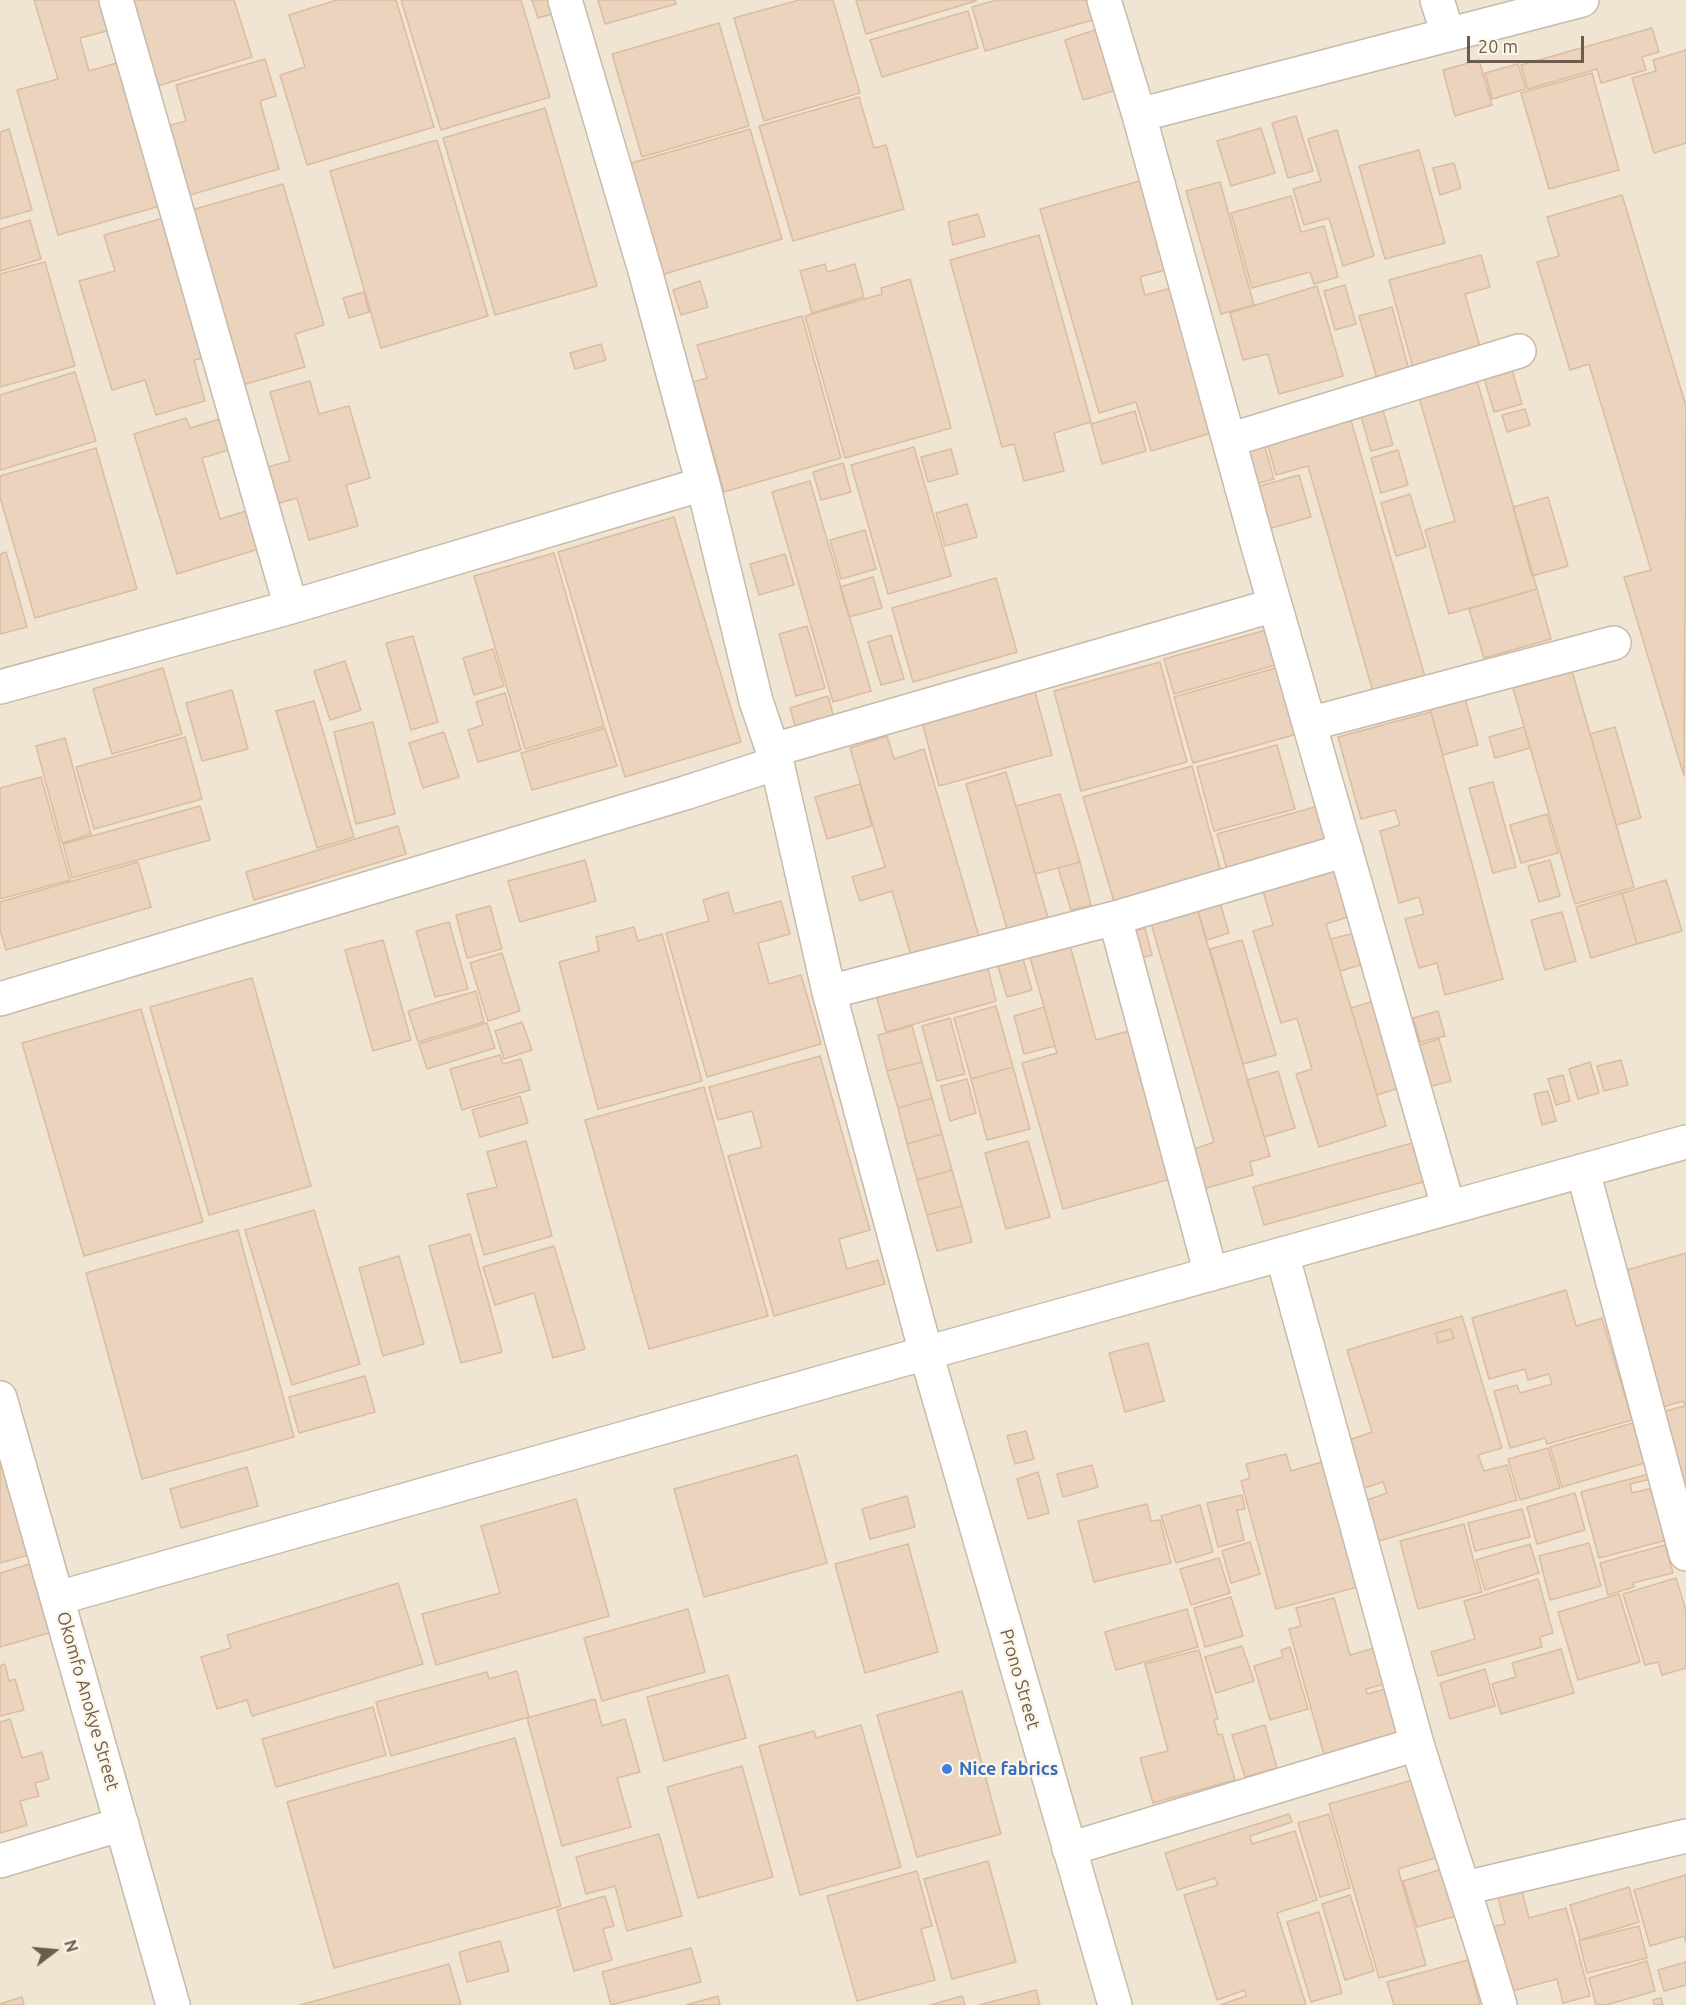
<!DOCTYPE html>
<html>
<head>
<meta charset="utf-8">
<style>
  body { margin:0 }
  #map { position:relative; width:1686px; height:2005px; overflow:hidden; background:#f9f2e2; font-family:Ubuntu,sans-serif }
  canvas { display:block }
  .north { position:absolute; left:24px; top:1921px; width:60px; height:60px; -webkit-text-stroke:4px #fcf6e8; paint-order:stroke; rotate:74deg; font-size:16px; font-weight:700; line-height:24px; text-align:center; color:#6d5b4c }
  .north::after { content:''; display:block; margin:auto; width:21px; height:27px; background:#6d5b4c; clip-path:polygon(50% 0,100% 100%,50% 72%,0 100%) }
  .scale { position:absolute; left:1467px; top:36px; width:117px; height:27px; box-sizing:border-box; border:3px solid #6d5b4c; border-top:0; padding-left:8px; font-size:18px; line-height:21px; white-space:nowrap; color:#6d5b4c; -webkit-text-stroke:4px #fcf6e8; paint-order:stroke }
</style>
</head>
<body>
<div id="map">
<canvas width="1686" height="2005"></canvas>
<div class="north">N</div>
<div class="scale">20 m</div>
</div>
<script>
const g = document.querySelector('canvas').getContext('2d');
g.lineJoin = 'round';
function paint(path, color) {
  g.fillStyle = color;
  g.fill(path, 'evenodd');
}
function stroke(path, color, width, dash) {
  g.strokeStyle = color;
  g.lineWidth = width;
  g.lineCap = dash ? 'butt' : 'round';
  g.setLineDash(dash || []);
  g.stroke(path);
}
function write(font, color, halo, rows, align = 'center') {
  g.font = font + ' Ubuntu,sans-serif';
  g.lineWidth = 4.5;
  g.setLineDash([]);
  g.textBaseline = 'middle';
  g.strokeStyle = halo;
  g.fillStyle = color;
  for (const [text, x, y, turn = 0] of rows) {
    g.save();
    g.translate(x, y);
    g.rotate((+turn || 0) * Math.PI / 180);
    g.textAlign = isNaN(turn) ? turn : align;
    if (halo) g.strokeText(text, 0, 0);
    g.fillText(text, 0, 0);
    g.restore();
  }
}
paint(new Path2D(`
  M0,0h1686v2005h-1686z`), '#f0e4d2');
const building = new Path2D(`
  M34,0h77l7,28 -38,10 9,33 38,-11 40,144 -109,31 -41,-145 41,-11z
  M128,0h106l18,57 -107,33z
  M337,0h59l38,127 -127,38 -27,-90 25,-8 -16,-52z
  M401,0h120l29,97 -109,33z
  M532,0h27l4,11 -25,7z
  M598,0h77l1,4 -71,20z
  M799,0h34l27,93 -96,28 -30,-103z
  M856,0h120v1l-110,33z
  M997,0h89l6,20 -107,31 -13,-44z
  M968,11l10,37 -96,29 -12,-37z
  M719,23l30,103 -107,31 -30,-103z
  M1652,28l7,24 -17,5 4,13 -45,13 -4,-14 -69,20 -7,-24z
  M1098,29l18,61 -33,10 -18,-60z
  M1686,50v93l-32,10 -22,-75 24,-7 -3,-11z
  M265,59l11,37 -16,5 19,68 -103,30 -19,-70 29,-8 -10,-36z
  M1479,60l13,45 -37,11 -12,-46z
  M1518,64l8,25 -34,10 -7,-26z
  M1592,73l27,97 -70,19 -28,-96z
  M859,97l15,51 12,-3 18,64 -111,32 -34,-115z
  M545,108l52,178 -102,29 -52,-177z
  M1296,116l17,55 -25,7 -16,-55z
  M1261,128l14,45 -44,13 -14,-45z
  M9,129l23,81 -32,9v-87z
  M750,129l32,110 -121,36 -33,-111z
  M1337,130l37,126 -31,10 -14,-48 -25,7 -11,-36 28,-8 -13,-42z
  M437,140l51,176 -107,32 -51,-177z
  M1419,150l26,93 -60,16 -26,-93z
  M1454,163l7,25 -21,7 -7,-27z
  M1143,180l26,89 -29,8 5,18 30,-8 43,144 -67,20 -15,-49 -37,11 -59,-204z
  M1220,182l34,123 -33,9 -35,-123z
  M283,184l41,141 -29,9 10,33 -73,21 -51,-175z
  M1622,195l64,211 -2,370 -60,-199 27,-7 -62,-206 -19,6 -33,-108 22,-6 -12,-39z
  M1291,196l10,36 23,-6 14,51 -24,7 -4,-12 -58,16 -21,-75z
  M978,214l7,22 -32,9 -5,-23z
  M174,215l42,139 -22,6 11,41 -49,14 -11,-35 -33,10 -33,-109 36,-10 -11,-36z
  M30,220l11,39 -41,12v-42z
  M1039,235l52,187 -37,11 10,38 -40,10 -10,-37 -12,3 -52,-187z
  M1481,255l9,32 -25,7 18,63 -68,18 -26,-95z
  M45,262l30,104 -75,21v-113z
  M825,264l2,8 28,-8 9,33 -52,16 -12,-42z
  M910,279l41,149 -106,30 -40,-142 77,-22 -1,-6z
  M700,281l8,26 -27,8 -8,-25z
  M1345,285l11,39 -21,6 -11,-39z
  M1317,286l26,90 -64,18 -11,-40 -25,6 -13,-47z
  M364,292l5,20 -20,6 -6,-20z
  M1392,307l17,63 -32,9 -18,-63z
  M802,316l39,142 -117,34 -31,-110 14,-4 -10,-33z
  M601,344l5,16 -31,9 -5,-16z
  M1510,363l12,41 -28,8 -12,-41z
  M75,372l21,69 -96,29v-75z
  M1476,377l61,212 -88,25 -24,-84 30,-9 -37,-127z
  M310,381l9,33 30,-8 21,72 -24,7 12,41 -49,14 -12,-42 -31,9 -10,-37 34,-9 -20,-69z
  M1381,403l12,42 -22,6 -12,-42z
  M1525,409l5,16 -23,7 -5,-17z
  M1348,410l80,277 -52,15 -68,-236 -32,9 -11,-40z
  M1135,411l11,40 -44,13 -11,-40z
  M230,416l9,31 -37,11 18,61 36,-11 12,38 -91,28 -43,-140 52,-16 4,10z
  M1261,433l13,46 -22,6 -14,-46z
  M914,447l37,129 -63,18 -37,-129z
  M96,448l41,141 -102,29 -35,-121v-21z
  M951,449l7,25 -30,8 -7,-25z
  M1398,450l10,35 -27,8 -10,-35z
  M843,463l8,29 -30,8 -8,-28z
  M1299,475l12,42 -43,12 -12,-42z
  M810,481l61,210 -38,11 -61,-210z
  M1410,494l16,53 -30,9 -15,-53z
  M1548,497l20,69 -36,10 -19,-69z
  M967,504l10,33 -32,9 -9,-33z
  M674,517l67,225 -116,35 -67,-225z
  M865,530l11,39 -35,10 -11,-39z
  M6,552l21,75 -27,7v-80z
  M554,553l50,173 -79,23 -51,-173z
  M785,554l9,31 -35,10 -9,-31z
  M873,577l9,31 -33,9 -9,-30z
  M996,578l21,74 -104,30 -21,-74z
  M1537,589l14,50 -67,19 -15,-49z
  M807,626l18,62 -29,8 -17,-62z
  M1273,628l10,35 -109,31 -10,-35z
  M891,635l13,44 -23,6 -13,-43z
  M413,636l25,86 -27,8 -25,-87z
  M493,649l11,37 -30,9 -11,-37z
  M345,661l16,49 -31,10 -16,-49z
  M1160,662l27,100 -106,29 -27,-100z
  M1283,666l18,67 -108,30 -19,-66z
  M163,668l19,66 -70,20 -19,-65z
  M1572,671l62,216 -59,17 -62,-216z
  M1034,688l18,67 -113,31 -18,-68z
  M232,690l16,59 -46,12 -16,-58z
  M505,693l16,57 -43,12 -10,-32 15,-5 -7,-23z
  M1464,695l14,50 -35,10 -14,-50z
  M828,696l7,25 -38,11 -7,-24z
  M314,701l40,136 -37,11 -41,-137z
  M1431,712l72,267 -58,16 -8,-32 -18,5 -14,-49 19,-5 -5,-17 -20,6 -19,-72 20,-6 -5,-15 -34,9 -23,-82z
  M373,722l22,92 -39,10 -22,-92z
  M1524,727l6,21 -35,10 -6,-21z
  M1615,727l26,91 -25,7 -26,-91z
  M605,728l12,38 -85,24 -11,-37z
  M444,732l15,45 -36,11 -14,-45z
  M887,736l7,23 30,-10 56,191 -68,19 -20,-68 -32,10 -8,-24 33,-10 -35,-119z
  M185,737l17,62 -108,30 -18,-62z
  M65,738l26,96 -29,9 -26,-97z
  M1277,745l18,64 -81,22 -17,-64z
  M1192,766l30,110 -107,29 -32,-108z
  M1006,772l44,153 -41,11 -43,-152z
  M41,777l29,103 -70,19v-111z
  M1493,782l23,85 -23,6 -24,-85z
  M860,784l12,42 -45,13 -12,-42z
  M1060,794l20,68 -45,12 -19,-68z
  M1326,804l10,40 -108,29 -11,-39z
  M200,806l10,34 -138,38 -9,-34z
  M1547,814l11,39 -37,10 -11,-38z
  M398,826l8,28 -152,46 -8,-28z
  M1340,859l17,55 -31,10 60,202 -67,21 -23,-73 16,-5 -15,-51 -16,5 -28,-92 20,-6 -12,-41z
  M585,860l11,41 -76,21 -12,-41z
  M1550,860l10,36 -21,6 -11,-36z
  M138,862l13,45 -145,43 -6,-20v-28z
  M1080,862l11,43 -20,5 -13,-42z
  M1666,880l16,51 -45,13 -15,-51z
  M728,892l6,22 47,-13 9,33 -32,9 11,41 32,-9 20,69 -114,33 -41,-144 43,-12 -6,-21z
  M1622,893l15,51 -46,14 -15,-51z
  M1218,896l11,37 -22,7 -12,-38z
  M1195,902l75,254 -20,6 3,13 -50,14 -11,-39 22,-8 -65,-226z
  M490,906l12,43 -35,9 -11,-43z
  M1562,912l14,49 -31,9 -14,-50z
  M449,922l19,67 -33,8 -19,-66z
  M634,927l4,14 24,-7 40,147 -104,28 -39,-147 40,-11 -3,-14z
  M1145,928l7,27 -17,5 -8,-27z
  M1358,932l9,31 -27,8 -9,-32z
  M1068,938l28,102 36,-10 42,148 -111,31 -41,-146 35,-10 -29,-103z
  M383,940l28,100 -38,11 -28,-101z
  M1242,940l34,115 -33,9 -33,-115z
  M1021,952l11,38 -25,7 -11,-38z
  M502,953l18,58 -32,10 -18,-58z
  M986,961l10,40 -110,31 -11,-41z
  M252,978l59,208 -102,29 -59,-208z
  M476,991l8,31 -66,20 -10,-31z
  M1377,1000l25,87 -25,8 -26,-87z
  M996,1006l17,61 -42,12 -17,-61z
  M1044,1007l11,39 -31,8 -10,-38z
  M141,1009l62,213 -119,34 -62,-213z
  M1438,1011l7,25 -25,6 -7,-24z
  M950,1018l15,56 -28,7 -15,-55z
  M522,1022l10,28 -28,9 -9,-28z
  M487,1023l8,25 -68,21 -8,-25z
  M912,1026l10,36 -35,9 -9,-36z
  M1439,1039l12,42 -30,8 -11,-41z
  M500,1055l3,9 18,-5 9,31 -68,20 -12,-41z
  M820,1056l50,174 -31,9 8,30 31,-9 7,24 -111,32 -46,-160 34,-9 -10,-36 -34,9 -9,-33z
  M1621,1060l7,25 -24,6 -7,-25z
  M922,1062l10,36 -34,10 -11,-37z
  M1590,1062l9,31 -21,6 -9,-30z
  M1013,1067l17,62 -43,11 -16,-61z
  M1278,1071l17,57 -31,9 -17,-57z
  M1563,1075l7,26 -14,4 -8,-26z
  M967,1079l9,34 -26,8 -9,-35z
  M704,1087l64,229 -119,33 -64,-229z
  M1548,1091l8,30 -14,4 -8,-31z
  M520,1096l8,27 -48,14 -8,-27z
  M932,1098l10,36 -35,10 -9,-36z
  M942,1134l10,36 -35,10 -10,-36z
  M1423,1140l11,39 -170,46 -11,-38z
  M526,1141l26,95 -68,19 -17,-61 30,-7 -10,-35z
  M1028,1141l22,76 -44,12 -21,-76z
  M952,1170l10,36 -35,9 -10,-35z
  M962,1206l10,36 -35,9 -10,-36z
  M314,1210l46,154 -68,21 -47,-155z
  M238,1230l56,207 -152,42 -56,-206z
  M470,1234l32,118 -41,11 -32,-117z
  M554,1246l31,103 -32,9 -19,-65 -39,12 -12,-38z
  M1686,1253v234l-9,3 -23,-76 31,-8 -2,-5 -30,9 -40,-136z
  M399,1256l25,88 -41,12 -24,-88z
  M1566,1290l10,36 26,-8 30,102 -85,24 -2,-6 -35,10 -16,-57 23,-6 3,8 32,-9 -3,-10 -21,6 -3,-11 -36,10 -17,-61z
  M1462,1316l40,132 -24,7 6,16 23,-6 10,35 -138,41 -12,-41 20,-7 -4,-11 -19,6 -15,-48 23,-8 -25,-82zM1451,1329l3,9 -16,5 -2,-10z
  M1451,1329l3,9 -16,5 -2,-10z
  M1148,1343l16,58 -39,11 -16,-59z
  M365,1376l10,36 -76,21 -10,-36z
  M0,1416l39,136 -39,11z
  M1633,1423l11,40 -82,24 -12,-40z
  M1026,1431l8,28 -19,5 -8,-28z
  M1548,1448l12,40 -40,12 -12,-41z
  M1286,1454l5,17 31,-9 35,125 -81,22 -35,-128 9,-3 -4,-14z
  M797,1455l30,108 -123,34 -30,-108z
  M1092,1465l6,22 -35,10 -6,-23z
  M247,1467l11,39 -77,22 -11,-39z
  M1038,1472l11,41 -21,6 -11,-40z
  M1649,1474l2,5 -21,5 2,9 21,-5 14,52 -68,18 -18,-66z
  M1575,1493l10,37 -48,14 -10,-37z
  M1242,1495l3,14 -8,1 7,30 -26,7 -11,-44z
  M907,1496l8,31 -45,12 -8,-30z
  M576,1499l33,117 -173,49 -14,-51 78,-21 -19,-67z
  M1147,1504l4,17 9,-1 11,43 -77,19 -16,-61z
  M1200,1505l13,47 -37,11 -15,-47z
  M1522,1509l8,28 -55,14 -7,-28z
  M1464,1524l18,68 -64,17 -18,-68z
  M1250,1542l10,32 -29,9 -9,-32z
  M1589,1543l12,43 -51,14 -11,-44z
  M908,1544l30,108 -73,21 -30,-109z
  M1530,1544l9,29 -54,17 -9,-30z
  M1665,1545l8,28 -40,10 1,4 -26,8 -8,-32z
  M1219,1558l11,35 -39,12 -11,-36z
  M33,1563l19,69 -52,15v-74z
  M1676,1578l10,33v57l-24,7 -4,-13 -13,3 -22,-71z
  M1538,1579l15,54 -13,4 2,10 -104,29 -7,-24 44,-13 -11,-38z
  M398,1583l25,81 -171,52 -5,-16 -30,9 -16,-52 30,-9 -4,-13z
  M1619,1594l21,68 -62,18 -20,-68z
  M1231,1597l12,39 -38,11 -11,-39z
  M1334,1598l16,57 35,-10 10,36 -29,8 1,5 29,-8 13,45 -85,24 -35,-126 12,-3 -5,-18z
  M688,1609l17,63 -103,29 -18,-63z
  M1187,1609l11,38 -82,23 -11,-38z
  M1242,1646l12,35 -38,12 -11,-36z
  M1290,1647l18,62 -38,11 -16,-54 29,-9 -2,-7z
  M1561,1649l13,44 -73,21 -9,-30 24,-7 -4,-14z
  M1199,1650l19,69 -4,1 4,15 4,-1 13,46 -82,23 -13,-45 28,-7 -23,-87z
  M5,1664l4,17 6,-2 9,31 -24,6v-50z
  M1485,1669l10,37 -45,13 -10,-36z
  M517,1671l12,46 -138,39 -15,-54 111,-30 2,7z
  M728,1675l18,63 -82,23 -17,-64z
  M962,1691l39,143 -84,23 -40,-142z
  M595,1699l7,27 23,-7 15,53 -23,6 14,49 -69,19 -35,-128z
  M373,1707l13,48 -110,32 -14,-48z
  M10,1719l12,39 20,-6 7,27 -14,4 4,13 -19,5 7,24 -27,8v-111z
  M861,1725l40,142 -101,28 -41,-149 55,-15 2,7z
  M1265,1725l12,43 -32,9 -13,-42z
  M515,1738l46,168 -227,62 -47,-166z
  M742,1766l31,111 -75,21 -31,-111z
  M1416,1779l23,78 -41,12 28,96 -47,13 -50,-174z
  M1289,1814l3,8 -42,14 2,8 43,-13 22,69 -40,13 29,92h-86l26,-9 -1,-6 -28,10 -33,-105 34,-10 -3,-7 -38,12 -12,-37z
  M1329,1814l21,74 -30,9 -22,-74z
  M659,1834l23,82 -55,15 -12,-45 -29,8 -10,-37z
  M988,1861l28,101 -64,17 -28,-100z
  M1442,1869l14,47 -39,11 -14,-46z
  M917,1871l15,55 -11,3 14,51 -78,21 -30,-105z
  M1686,1875v67l-2,-6 -34,10 -16,-56z
  M1520,1884l9,34 37,-10 24,88 -27,7 -6,-24 -53,14 -17,-65 18,-4 -9,-34z
  M1629,1887l10,35 -59,18 -10,-35z
  M1350,1895l24,76 -29,9 -23,-76z
  M605,1896l9,30 -11,3 9,31 -38,11 -17,-61z
  M1319,1912l23,81 -31,9 -24,-80z
  M1639,1926l8,32 -60,15 -8,-32z
  M500,1941l9,30 -42,11 -8,-30z
  M691,1948l10,34 -90,23 -9,-33z
  M1468,1960l12,45h-86l-7,-23z
  M1647,1961l8,30 -49,14h-10l-7,-27z
  M1686,1962v23l-22,6 -6,-21z
  M449,1964l12,41h-161z
  M1036,1990l4,15h-61z
  M718,1996l2,9h-34z
  M962,1996l3,9h-35z
  M22,1997l2,8h-24v-1z
  M1661,1998l2,7h-9l-1,-5z`);
paint(building, '#ebd3bd');
stroke(building, '#dcbca0', 1.5);
const street = new Path2D(`
  M116,0l175,607
  M1104,0l35,115 119,431 190,660
  M1437,0l11,34
  M1139,115l443,-115
  M1229,440l290,-89
  M0,687l291,-80 412,-123
  M1309,724l305,-81
  M773,750l502,-145
  M1115,918l96,356
  M829,992l286,-74 231,-68
  M0,999l685,-206 92,-30
  M1583,1171l103,383
  M1282,1254l135,490c27,87 57,173 83,261
  M0,1398l173,607
  M58,1598l868,-245 -97,-361 -52,-229 -21,-62 -53,-217 -57,-210 -81,-274
  M1069,1849l348,-105
  M0,1861l122,-37
  M1465,1888l221,-52`);
const secondary = new Path2D(`
  M1115,2005l-189,-652 760,-211`);
stroke(street, '#c8baab', 36);
stroke(secondary, '#cbbba9', 36);
stroke(street, '#fff', 33);
stroke(secondary, '#fff', 33);
for (const [x, y, r, color] of [
  [947,1769,6,"#3f7fe0"]
]) {
  const dot = new Path2D();
  dot.arc(x, y, r, 0, 2 * Math.PI);
  g.fillStyle = color;
  g.fill(dot);
  stroke(dot, '#fcf6e8', 2);
}
write('18px', '#6d5b4c', '#fcf6e8', [
  ["Prono Street",1020,1679,74],
  ["Okomfo Anokye Street",88,1701,74]
]);
write('bold 18px', '#366cbe', '#fcf6e8', [
  ["Nice fabrics",959,1769]
], 'left');
</script>
</body>
</html>
